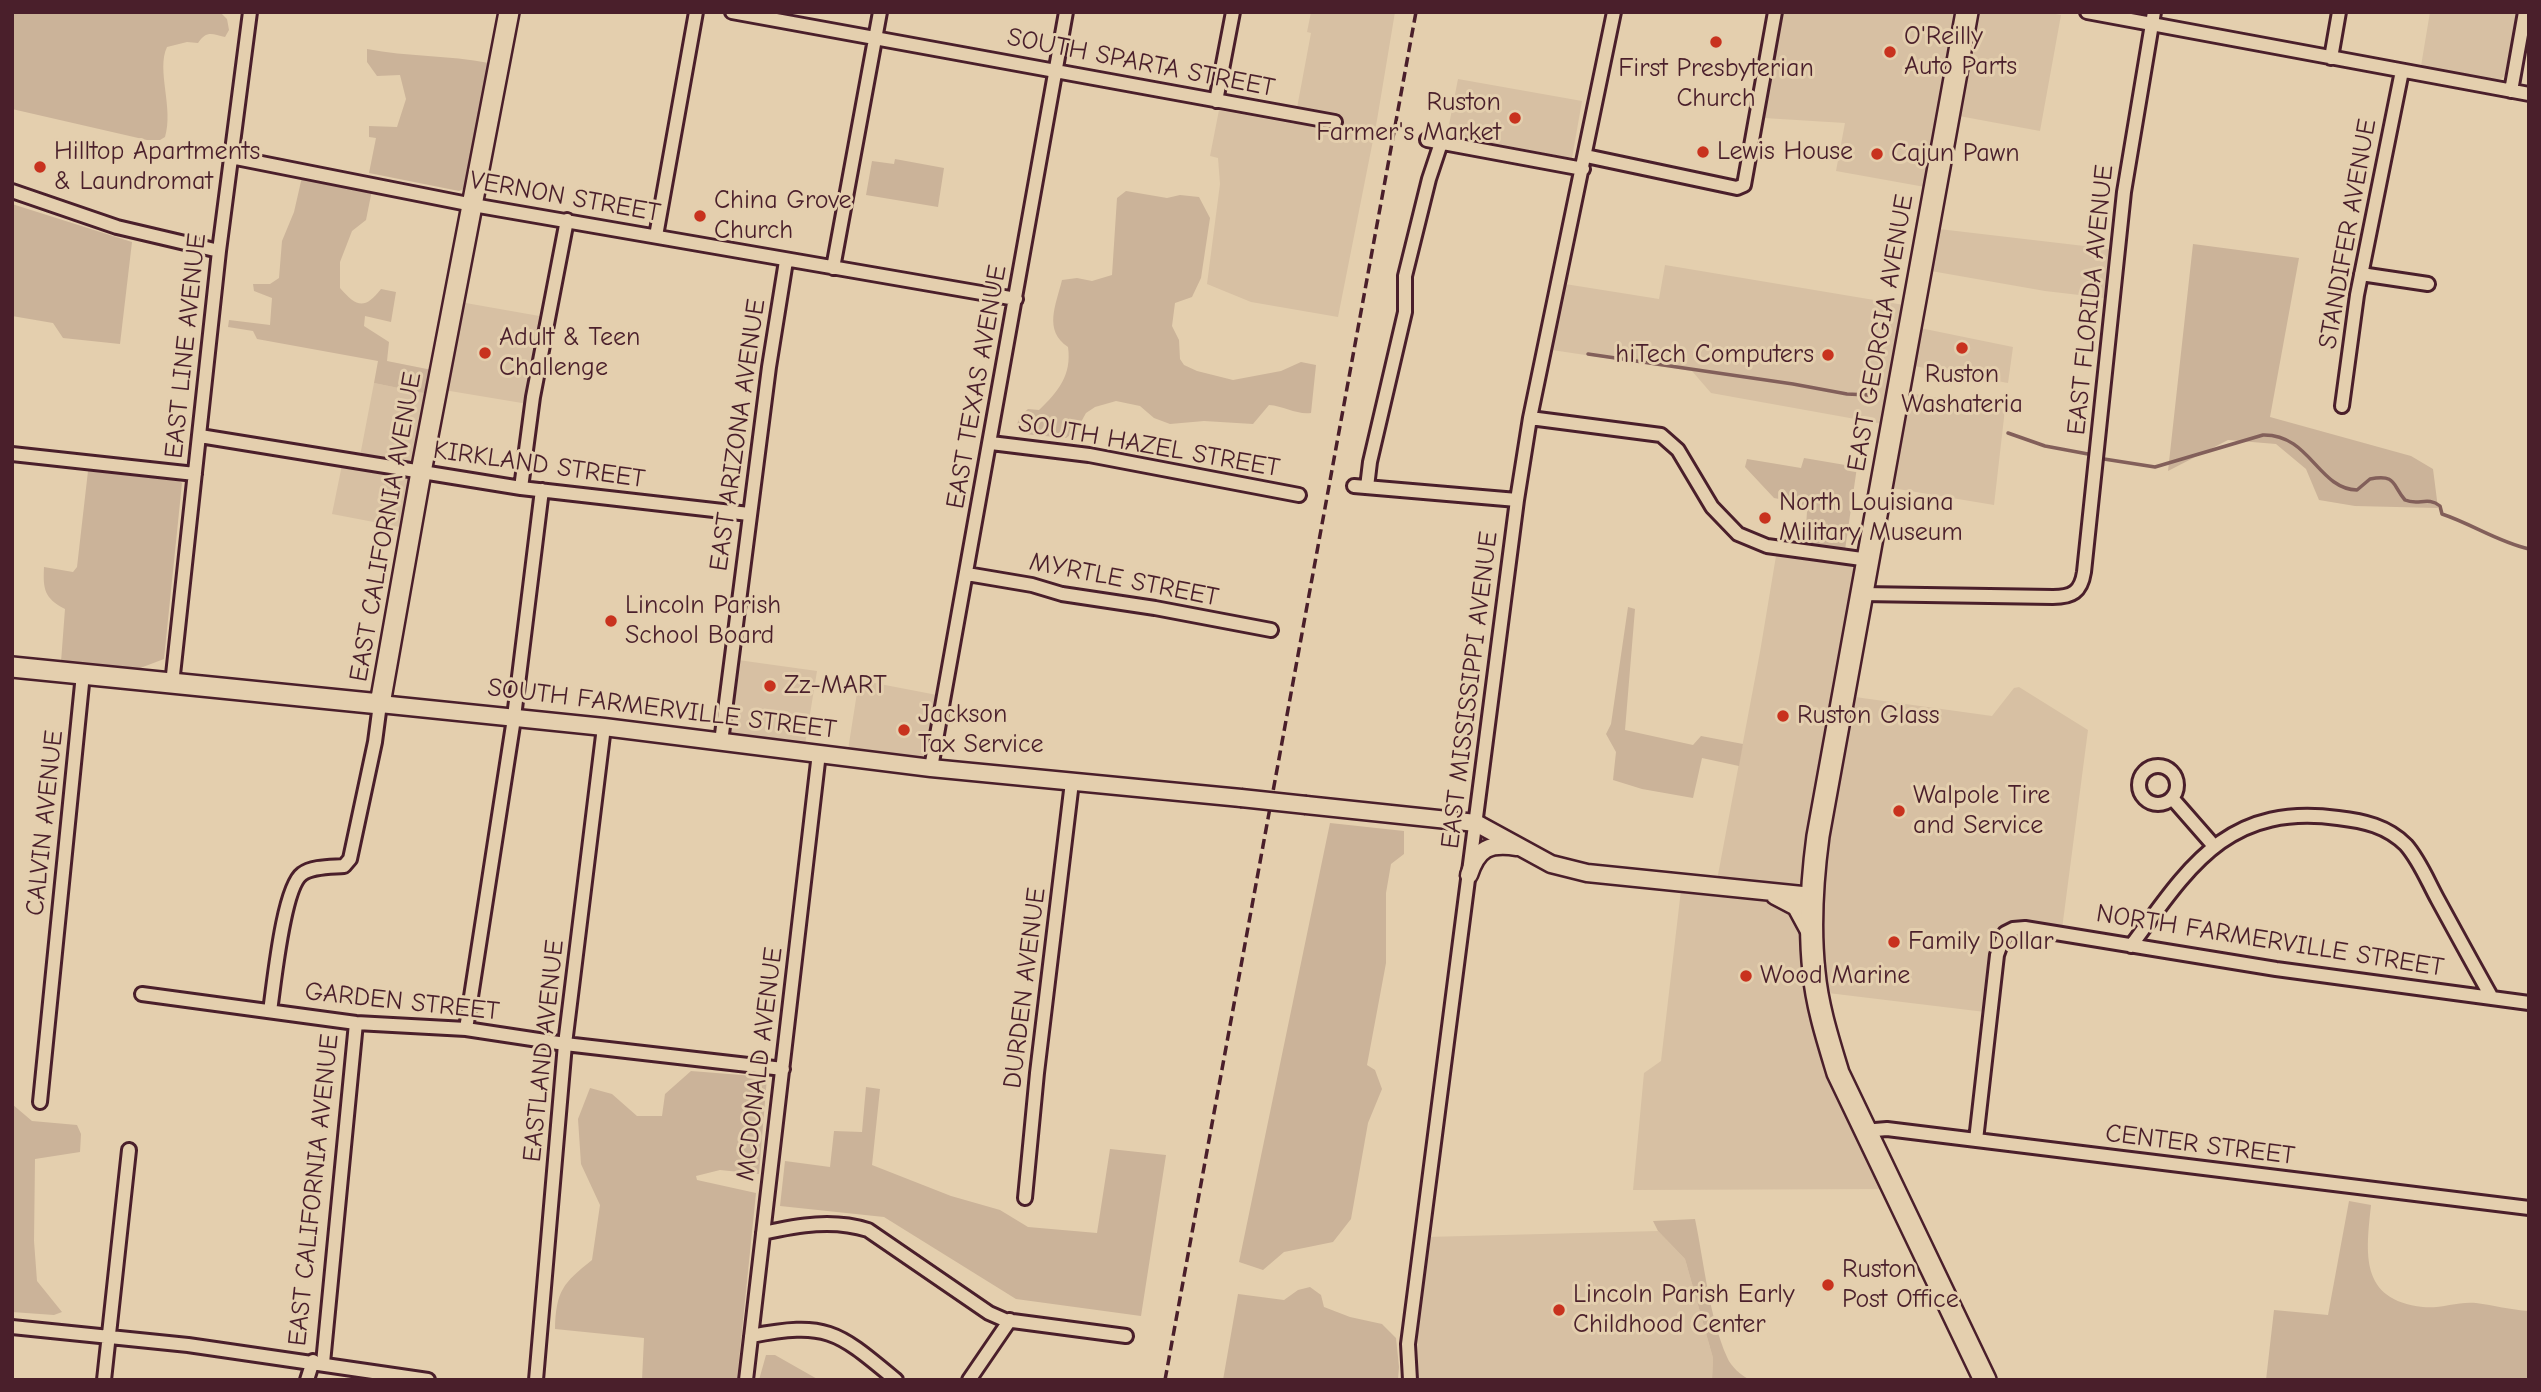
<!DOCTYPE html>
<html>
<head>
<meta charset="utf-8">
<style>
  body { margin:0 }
  #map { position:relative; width:2541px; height:1392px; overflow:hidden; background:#e4cfae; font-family:"Comic Neue",sans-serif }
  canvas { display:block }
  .frame { position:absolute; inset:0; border:14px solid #4a1f2b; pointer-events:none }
</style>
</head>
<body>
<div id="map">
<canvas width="2541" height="1392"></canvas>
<div class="frame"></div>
</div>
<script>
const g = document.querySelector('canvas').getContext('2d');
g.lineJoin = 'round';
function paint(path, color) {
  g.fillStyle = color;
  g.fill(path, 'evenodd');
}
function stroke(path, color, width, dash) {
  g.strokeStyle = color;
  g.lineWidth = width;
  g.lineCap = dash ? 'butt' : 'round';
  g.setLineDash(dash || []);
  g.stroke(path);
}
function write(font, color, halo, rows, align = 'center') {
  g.font = font + ' "Comic Neue",sans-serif';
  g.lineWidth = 6;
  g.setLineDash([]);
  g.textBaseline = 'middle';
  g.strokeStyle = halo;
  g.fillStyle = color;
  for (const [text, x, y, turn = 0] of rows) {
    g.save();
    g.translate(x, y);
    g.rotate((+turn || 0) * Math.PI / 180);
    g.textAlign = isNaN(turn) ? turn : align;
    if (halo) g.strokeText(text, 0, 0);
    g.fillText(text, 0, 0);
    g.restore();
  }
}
paint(new Path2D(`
  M1311,12h84l-18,108 -39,197 -87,-15 -44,-18 13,-100 -2,-26 -8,-2 9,-46 75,14 17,-91 -4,-1z
  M1783,12h173l-31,175 -89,-16 9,-48 -81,-5z
  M1978,12h68l15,3 -21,116 -81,-15z
  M2430,12h88l-13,63 -4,4 -10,1 -70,-14z
  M1458,79l124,22 -10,57 -125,-23z
  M1939,229l171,20 -5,49 -60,-7 -114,-20z
  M1665,265l239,40 -21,119 -172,-31 -19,-22 -140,-21 13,-66 94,15z
  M460,302l85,15 -17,87 -84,-14z
  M1920,328l93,19 -5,36 -94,-17z
  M374,383l54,11 -11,66 -5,5 -52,-9z
  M1909,393l96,16 -11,96 -102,-17z
  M342,465l64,12 5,3 -6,48 -73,-14z
  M1776,556l75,10 5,5 -49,272 -5,40 -5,6 -80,-9 43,-228z
  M738,660l79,11 -12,74 -72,-9 -2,-2z
  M859,680l78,15 -10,57 -3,6 -76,-8z
  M2019,687l69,43 -26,199 -44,-6 -14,1 -6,4 -13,84 -157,-19 -6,-41 2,-73 5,-48 26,-134 137,19 22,-28z
  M1681,890l91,10 14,7 15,21 3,46 28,111 49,104 -248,1 11,-117 17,-12z
  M1658,1231l27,28 28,99 -1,22h-294v-75l8,-68z`), '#d7c0a3');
paint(new Path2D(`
  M12,12h208l7,7 2,11 -4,7c-14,-4 -19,-6 -27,6l-11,-1 -20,5c-11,23 7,61 -2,90l-5,3h-13l-135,-31z
  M367,49c40,8 82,6 122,14l-23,125 -7,3 -90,-18 7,-35 -7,-1v-11l28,1 9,-28 -6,-24 -23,1 -10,-14z
  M895,159l49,9 -6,39 -72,-12 6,-34 22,3z
  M302,177l70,13 -6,30 -14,11 -12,31v26c16,18 24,23 41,1l15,3 -5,30 -26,-6 -1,10 25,16 -2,19 45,9 -4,24 -54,-11 4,-22 -121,-22 -4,-8 -25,-4 1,-7 41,5 2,-27 -18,-7 -1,-7h17l9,-6 3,-37 12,-29z
  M1126,191l41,7 13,-3 19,2 11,21 -9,60 -9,19 -17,6 -3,23 7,14 1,19 4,6 13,6 36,9 48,-9 20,-9 15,3 -5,48c-14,2 -27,-7 -42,-8l-16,19 -49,-3 -34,3 -16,-6 -14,-12 -24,-5 -21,6 -9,6 -10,18 -10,7 -42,-4 -8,-7 4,-11 8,-7 11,1c19,-18 33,-35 29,-63 -25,-17 -12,-42 -6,-67l15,-2 15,3 20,-6 5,-77z
  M12,204l120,38 -12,102 -57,-6 -10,-15 -41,-7z
  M2193,244l106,14 -29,159 141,39 22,13 5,39 -83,-2 -36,-6 -13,-31 -30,-25 -48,-4 -60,31z
  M1804,458l53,9 -12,83 -40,-5 2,-34 -7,-8 -26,-5 -29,-31 2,-8 54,9z
  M88,471l88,8 6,4 -18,176 -29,11 -74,-8 4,-53c-21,-11 -22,-20 -21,-42l29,5 4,-5z
  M1628,607l7,2 -10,121 68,15 8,-9 42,8 -4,22 -37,-8 -9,40 -51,-9 -29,-9 3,-28 -10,-18 5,-10z
  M1330,823l74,8v23l-13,10 -5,29v70l-19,102 8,5 7,19 -14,34 -17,96 -18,23 -49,10 -21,18 -24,-8z
  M691,1071l76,6 -8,97 -39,-4 -24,6 1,4 59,13 -19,187h-95l2,-42 -89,-9c1,-38 8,-46 37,-69l8,-55 -19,-41 -3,-45 12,-31 22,6 25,22h25l3,-22z
  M866,1087l14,2 -8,76 79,31 49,14 28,17 69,6 13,-84 56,6 -25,161 -125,-17 -132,-82 -104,-11 5,-45 45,6 4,-36 28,1z
  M12,1104l20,17 45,4 4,9 -1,18 -45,7 -1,82 3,40 25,31 -8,3 -42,-3z
  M2349,1201l22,4c-5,48 -12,95 52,102 17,2 36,-6 53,-4 18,2 34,7 53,8v69h-263l8,-70 54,5z
  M1695,1219c9,43 14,97 32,138 4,10 14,18 23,23h-38l1,-22 -28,-99 -27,-28 -5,-10z
  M1310,1287l11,8 3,12 26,10 32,7 14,14 3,29 -1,13h-175l15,-86 46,6 14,-10z
  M766,1355h9l44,25h-60z`), '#cbb399');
stroke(new Path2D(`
  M1588,354l205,30 54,10 21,1
  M2008,433l37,13 43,8
  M2104,459l51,8 108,-32c47,-1 55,54 94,55l13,-11c27,-5 22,6 35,21 13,6 23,-4 35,6l2,8c30,10 56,28 87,35`), '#825f5a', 3.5);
const minor = new Path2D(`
  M732,12l603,110
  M2087,12l442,82
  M2331,58l8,-46
  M2511,91l14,-79
  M1216,101l17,-89
  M1427,140l156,29
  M1586,156l151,32 7,-3 31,-173
  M231,157l242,48 543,94
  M12,191l105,36 102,24
  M656,236l40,-224
  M833,268l47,-256
  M2361,274l67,10
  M2342,406l15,-111 45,-224
  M1530,418l131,17 17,15 34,57 26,27 29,12 102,14
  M200,436l321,52 228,26
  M991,443l98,12 210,40
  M12,454l183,20
  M1354,486l163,14
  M1367,487l3,-25 35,-150v-36l24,-97 12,-36
  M521,488l12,-91 34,-177
  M967,574l65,11 30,9 93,14 116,22
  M1862,594l191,3c19,0 28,-5 31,-25l40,-380 30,-180
  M172,684l47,-433 31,-239
  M721,742l48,-375 17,-106
  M2139 785a19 19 0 1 1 38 0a19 19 0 1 1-38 0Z
  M931,768l135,-756
  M2172,798l42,48
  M2131,946c58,-79 96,-143 207,-128 26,3 49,8 68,27 14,16 22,37 32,55 18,33 36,66 54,98
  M142,994l214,29 110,6 99,15 218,25
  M270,1011c4,-26 13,-123 32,-137 10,-8 30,-7 42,-8l6,-7 25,-117 5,-38
  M466,1029l47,-304 29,-235
  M40,1102l43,-428
  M1866,1134l9,-4 12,-1 642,79
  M1976,1140l21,-185 8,-22 8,-4 12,-1 251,41 253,34
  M1025,1198l12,-125 35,-291
  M763,1233c36,-8 70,-14 105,-3l121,83 16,7 121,16
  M12,1327l176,18 240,35
  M751,1336c77,-15 87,-4 145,44
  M323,1363l33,-340
  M104,1380l25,-230
  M307,1380l6,-19
  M536,1380l29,-336 39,-317
  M746,1380l73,-627
  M969,1380l41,-60
  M1410,1380l-2,-36 109,-844 13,-82 84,-406`);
const tertiary = new Path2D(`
  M380,704l224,23 327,41 310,30
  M1306,805l170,18 75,41 36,9 225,23
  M1469,875c9,-27 20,-32 48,-28
  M1775,896l21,11 13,24`);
const secondary = new Path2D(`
  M12,667l368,37 41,-232 88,-460`);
const primary = new Path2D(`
  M1967,12l-149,824c-6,45 -9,90 -4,136 3,34 14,68 24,101l147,307`);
stroke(minor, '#4a1f2b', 18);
stroke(tertiary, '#4a1f2b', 21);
stroke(secondary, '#4a1f2b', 24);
stroke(primary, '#4a1f2b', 26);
stroke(minor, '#e4cfae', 12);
stroke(tertiary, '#e4cfae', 16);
stroke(secondary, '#e4cfae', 19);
stroke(primary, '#e4cfae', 21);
stroke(new Path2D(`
  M1165,1380l251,-1368`), '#4a1f2b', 3.5, [10, 5]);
const tertiaryBridge = new Path2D(`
  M1241,798l65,7`);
stroke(tertiaryBridge, '#4a1f2b', 21, []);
stroke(tertiaryBridge, '#e4cfae', 16);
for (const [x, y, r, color] of [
  [1716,42,7,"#c8321e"],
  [1890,52,7,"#c8321e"],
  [1515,118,7,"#c8321e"],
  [1703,152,7,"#c8321e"],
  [1877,154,7,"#c8321e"],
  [40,167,7,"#c8321e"],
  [700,216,7,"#c8321e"],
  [1962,348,7,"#c8321e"],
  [485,353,7,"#c8321e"],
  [1828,355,7,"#c8321e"],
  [1765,518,7,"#c8321e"],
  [611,621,7,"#c8321e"],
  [770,686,7,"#c8321e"],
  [1783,716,7,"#c8321e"],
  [904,730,7,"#c8321e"],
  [1899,811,7,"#c8321e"],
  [1894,942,7,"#c8321e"],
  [1746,976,7,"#c8321e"],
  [1828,1285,7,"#c8321e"],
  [1559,1310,7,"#c8321e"]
]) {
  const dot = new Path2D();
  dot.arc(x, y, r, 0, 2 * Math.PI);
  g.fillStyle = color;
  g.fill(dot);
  stroke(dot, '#e4cfae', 2.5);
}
write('26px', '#4a1f2b', '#e4cfae', [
  ["O'Reilly",1904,37],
  ["Auto Parts",1904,67],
  ["First Presbyterian",1716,69,"center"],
  ["Church",1716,99,"center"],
  ["Ruston",1501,103,"right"],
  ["Farmer's Market",1501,133,"right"],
  ["Hilltop Apartments",54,152],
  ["& Laundromat",54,182],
  ["Lewis House",1717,152],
  ["Cajun Pawn",1891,154],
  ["China Grove",714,201],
  ["Church",714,231],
  ["Adult & Teen",499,338],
  ["Challenge",499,368],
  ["hiTech Computers",1814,355,"right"],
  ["Ruston",1962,375,"center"],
  ["Washateria",1962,405,"center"],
  ["North Louisiana",1779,503],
  ["Military Museum",1779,533],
  ["Lincoln Parish",625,606],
  ["School Board",625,636],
  ["Zz-MART",784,686],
  ["Jackson",918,715],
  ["Tax Service",918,745],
  ["Ruston Glass",1797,716],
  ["Walpole Tire",1913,796],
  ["and Service",1913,826],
  ["Family Dollar",1908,942],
  ["Wood Marine",1760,976],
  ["Ruston",1842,1270],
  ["Post Office",1842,1300],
  ["Lincoln Parish Early",1573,1295],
  ["Childhood Center",1573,1325]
], 'left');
write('26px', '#4a1f2b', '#e4cfae', [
  ["SOUTH SPARTA STREET",1141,63,11],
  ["VERNON STREET",565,197,10],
  ["STANDIFER AVENUE",2348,234,-80],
  ["EAST FLORIDA AVENUE",2091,300,-84],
  ["EAST GEORGIA AVENUE",1881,333,-80],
  ["EAST LINE AVENUE",186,346,-84],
  ["EAST TEXAS AVENUE",977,387,-80],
  ["EAST ARIZONA AVENUE",738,435,-82],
  ["SOUTH HAZEL STREET",1149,446,10],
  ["KIRKLAND STREET",539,465,8],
  ["EAST CALIFORNIA AVENUE",386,527,-80],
  ["MYRTLE STREET",1124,580,11],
  ["EAST MISSISSIPPI AVENUE",1470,690,-83],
  ["SOUTH FARMERVILLE STREET",662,709,7],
  ["CALVIN AVENUE",45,823,-84],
  ["NORTH FARMERVILLE STREET",2270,941,9],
  ["DURDEN AVENUE",1025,988,-83],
  ["GARDEN STREET",402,1002,6],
  ["EASTLAND AVENUE",544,1051,-84],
  ["MCDONALD AVENUE",760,1064,-83],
  ["CENTER STREET",2200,1145,7],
  ["EAST CALIFORNIA AVENUE",314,1190,-84]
]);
</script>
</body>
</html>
